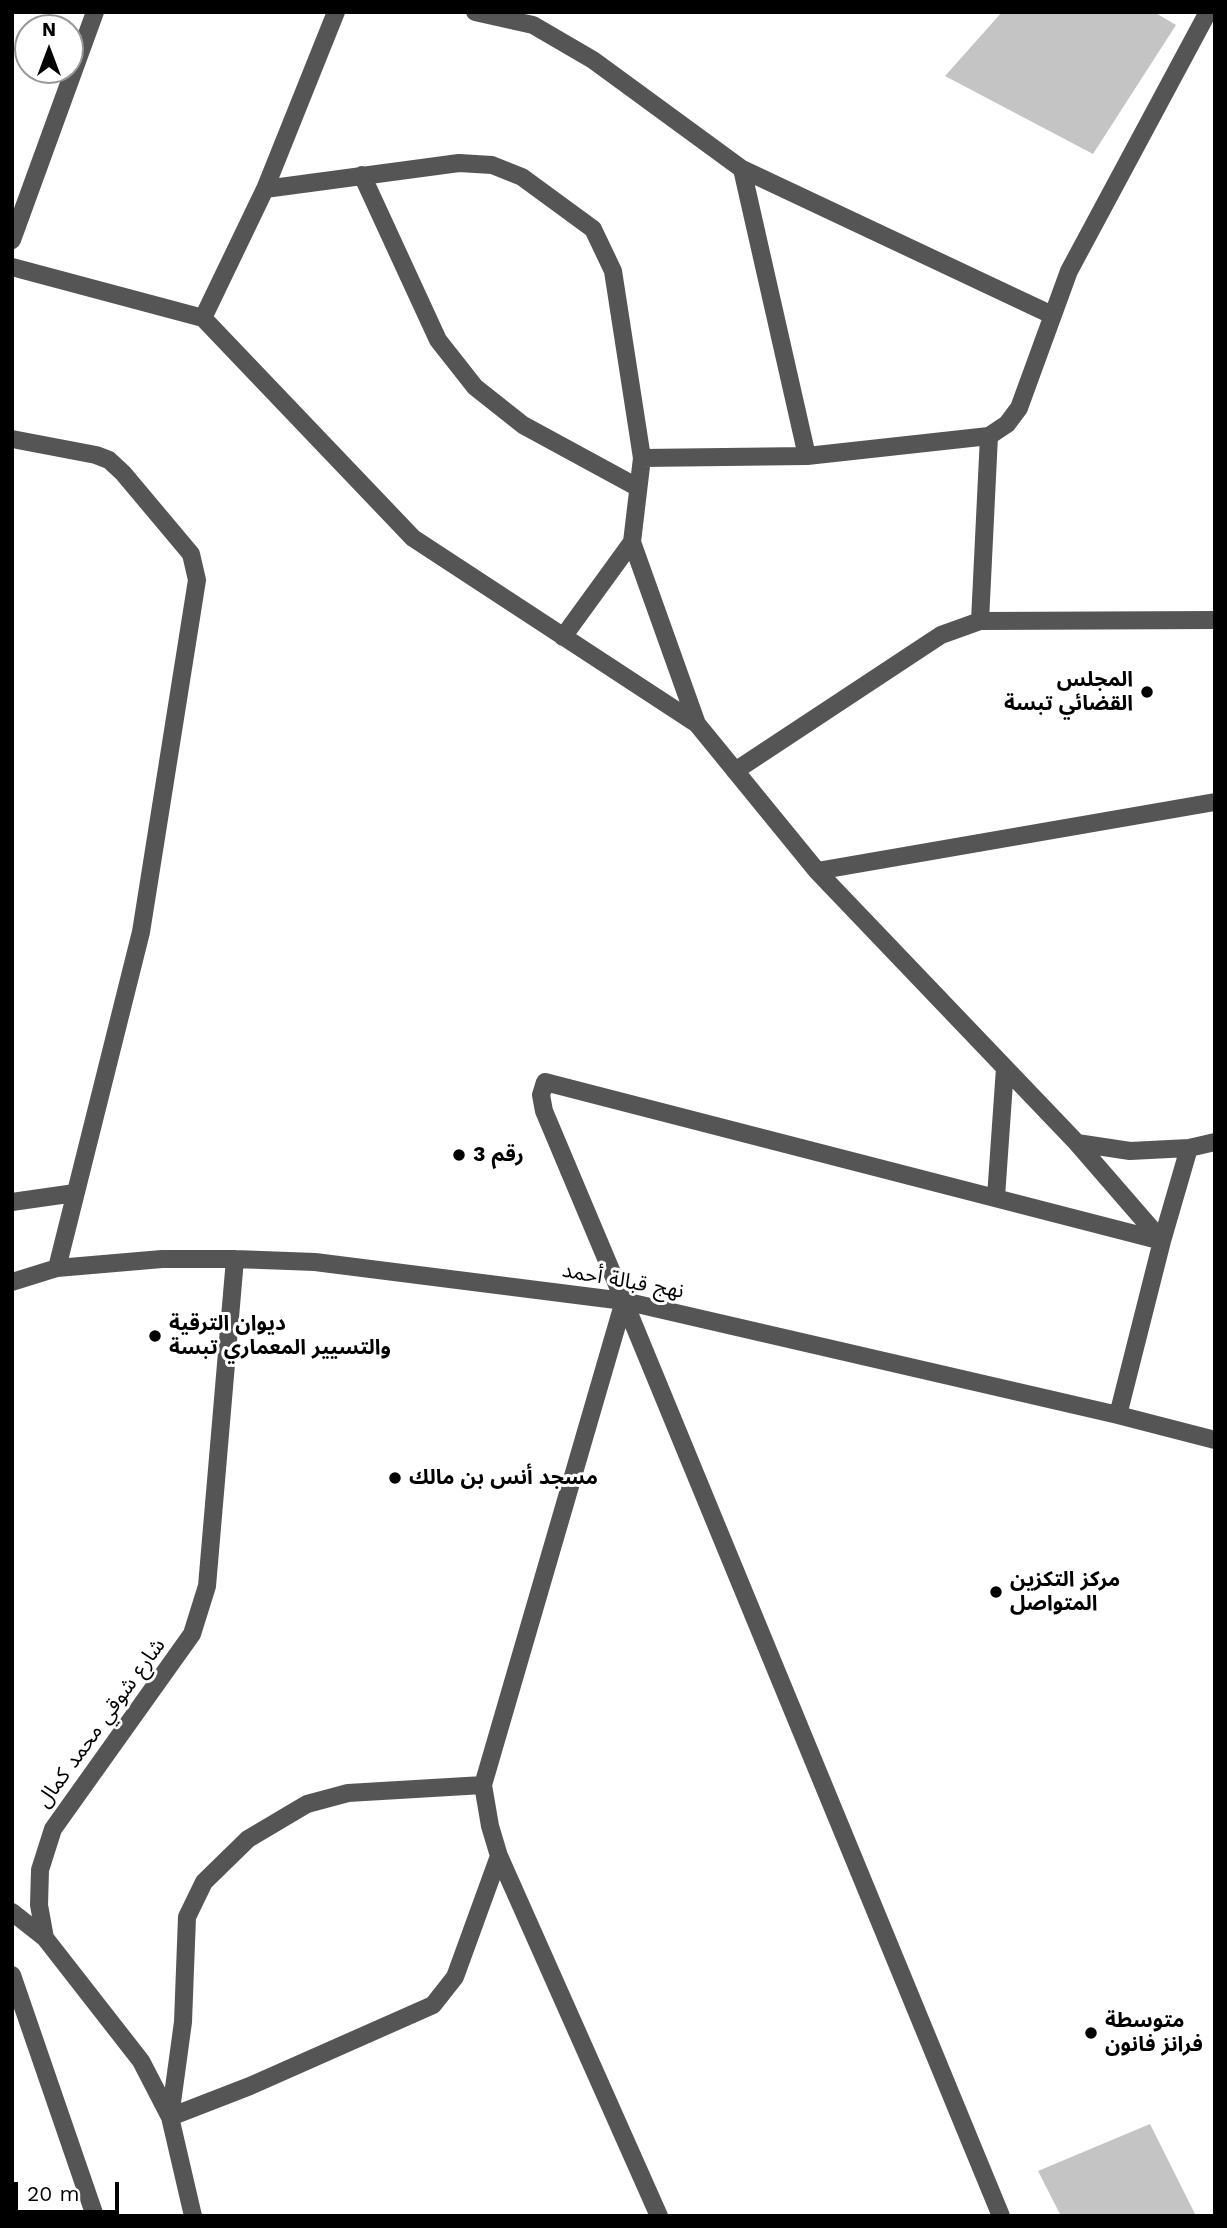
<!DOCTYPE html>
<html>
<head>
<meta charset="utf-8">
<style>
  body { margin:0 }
  #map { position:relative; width:1227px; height:2228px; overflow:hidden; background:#fff; font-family:"Work Sans",sans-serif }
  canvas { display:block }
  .frame { position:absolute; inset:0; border:14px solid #000; pointer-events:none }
  .north { position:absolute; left:14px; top:14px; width:70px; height:70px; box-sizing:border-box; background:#fff; border:2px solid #999; border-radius:50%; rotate:0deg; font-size:19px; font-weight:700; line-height:28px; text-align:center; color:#000 }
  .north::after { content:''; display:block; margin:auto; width:24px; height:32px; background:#000; clip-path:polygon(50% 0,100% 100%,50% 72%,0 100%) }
  .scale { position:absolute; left:14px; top:2182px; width:105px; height:32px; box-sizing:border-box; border:4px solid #000; border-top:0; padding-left:9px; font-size:21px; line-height:24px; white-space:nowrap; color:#000; -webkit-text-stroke:5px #fff; paint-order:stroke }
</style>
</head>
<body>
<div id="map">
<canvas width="1227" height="2228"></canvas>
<div class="frame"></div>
<div class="north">N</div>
<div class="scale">20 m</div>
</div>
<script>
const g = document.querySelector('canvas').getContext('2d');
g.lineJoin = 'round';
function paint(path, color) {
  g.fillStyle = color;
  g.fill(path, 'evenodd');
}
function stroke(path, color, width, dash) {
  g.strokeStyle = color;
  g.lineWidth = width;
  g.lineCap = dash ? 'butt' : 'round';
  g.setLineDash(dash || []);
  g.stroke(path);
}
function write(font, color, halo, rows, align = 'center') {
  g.font = font + ' "Work Sans","Noto Sans Arabic",sans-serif';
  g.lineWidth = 6;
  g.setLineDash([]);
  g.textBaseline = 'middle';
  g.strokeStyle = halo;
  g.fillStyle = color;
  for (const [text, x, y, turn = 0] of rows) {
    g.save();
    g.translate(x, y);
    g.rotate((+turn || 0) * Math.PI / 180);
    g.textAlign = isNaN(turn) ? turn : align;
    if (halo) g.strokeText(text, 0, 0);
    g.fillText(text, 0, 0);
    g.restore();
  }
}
paint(new Path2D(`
  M1002,12h152l22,13 -83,129 -148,-78z
  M1150,2124l46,92h-135l-23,-45z`), '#c4c4c4');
stroke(new Path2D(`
  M475,12l58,13 60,35 149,109
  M362,175l76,165 37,47 48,38 114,62
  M265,189l194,-26 33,2 30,12 71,52 20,42 29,187
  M12,240l83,-228
  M12,267l191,51 210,220 284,186 120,147 260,272 85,98
  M203,318l62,-129 71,-177
  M12,439l84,16 13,5 14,13 68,81 6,26 -56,352 -84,336
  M807,456l-65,-287 310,146
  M980,621l9,-185
  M563,637l69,-95
  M697,724l-65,-182 10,-84 165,-2 182,-20 18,-12 12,-16 50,-137 139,-259
  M735,771l206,-136 39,-14 235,-1
  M817,871l398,-69
  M1077,1143l53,8 59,-3
  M996,1197l9,-129
  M12,1202l63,-9
  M12,1282l45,-14 105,-9h73l80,3 309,39 494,114 97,25
  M624,1301l-141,484 7,41 9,30 160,360
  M1118,1415l44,-174 27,-93 26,-6
  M483,1785l-135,8 -41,11 -59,35 -44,43 -17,35 -4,105 -13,95 80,-31 183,-81 22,-28 44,-121
  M12,1912l33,26
  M12,1975l83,241
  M193,2216l-23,-99 -29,-56 -96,-123 -6,-33 1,-35 13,-41 139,-195 15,-48 28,-327
  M1001,2216l-377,-915 -80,-190 -3,-16 4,-13 617,159`), '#555', 18);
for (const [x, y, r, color] of [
  [1147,692,7,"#000"],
  [459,1155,7,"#000"],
  [155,1336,7,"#000"],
  [395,1478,7,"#000"],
  [996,1592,7,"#000"],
  [1091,2033,7,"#000"]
]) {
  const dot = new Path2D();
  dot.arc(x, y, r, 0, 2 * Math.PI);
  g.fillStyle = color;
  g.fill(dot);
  stroke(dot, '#fff', 2.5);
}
write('bold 21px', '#000', '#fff', [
  ["المجلس",1133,680,"right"],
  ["القضائي تبسة",1133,704,"right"],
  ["رقم 3",473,1155],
  ["ديوان الترقية",169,1324],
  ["والتسيير المعماري تبسة",169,1348],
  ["مسجد أنس بن مالك",409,1478],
  ["مركز التكزين",1010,1580],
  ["المتواصل",1010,1604],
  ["متوسطة",1105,2021],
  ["فرانز فانون",1105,2045]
], 'left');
write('21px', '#000', '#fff', [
  ["نهج قبالة أحمد",623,1281,10],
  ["شارع شوقي محمد كمال",101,1723,-54]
]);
</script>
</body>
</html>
